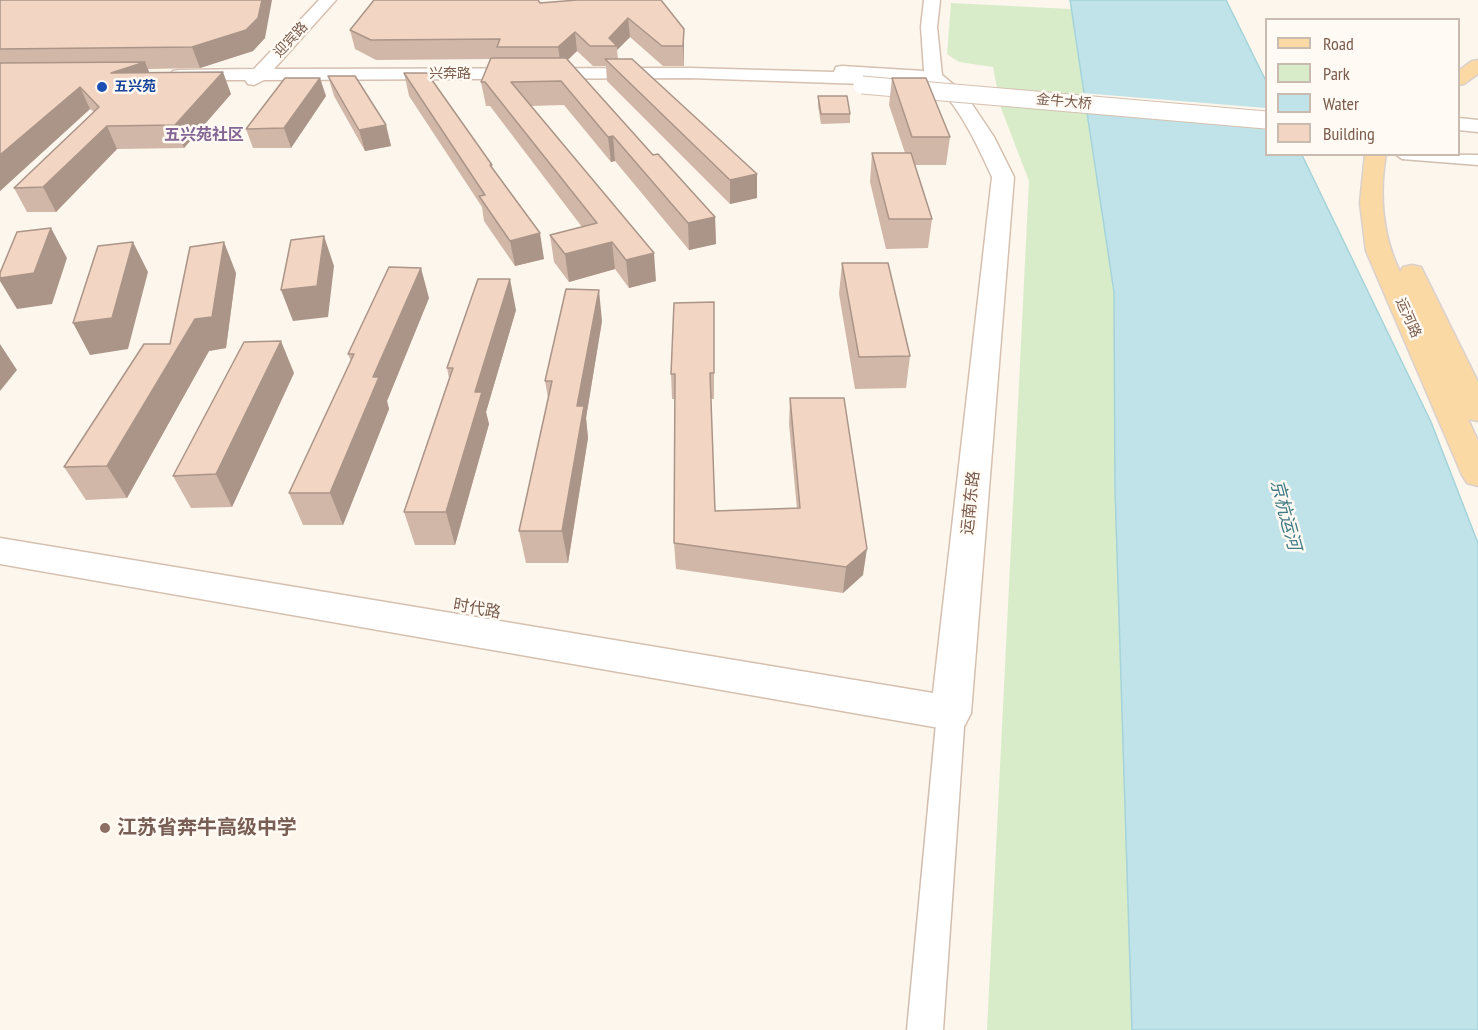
<!DOCTYPE html>
<html>
<head>
<meta charset="utf-8">
<style>
  body { margin:0 }
  #map { position:relative; width:1478px; height:1030px; overflow:hidden; background:#fdf6ec; font-family:"PT Sans Narrow",sans-serif }
  canvas { display:block }
  .legend { position:absolute; left:1265px; top:18px; width:195px; height:138px; box-sizing:border-box; background:#fffaf3; border:2px solid #cabbb1; margin:0; padding:8px 10px; list-style:none; font-size:18px; color:#7a5c4d }
  .legend li { display:flex; align-items:center; gap:12px; height:30px }
  .legend b { width:30px; border:2px solid #cabbb1 }
</style>
</head>
<body>
<div id="map">
<canvas width="1478" height="1030"></canvas>
<ul class="legend">
<li><b style="height:8px;background:#fbd9a5"></b>Road</li>
<li><b style="height:16px;background:#d8ecc9"></b>Park</li>
<li><b style="height:16px;background:#bfe3e8"></b>Water</li>
<li><b style="height:16px;background:#f3d5c3"></b>Building</li>
</ul>
</div>
<script>
const g = document.querySelector('canvas').getContext('2d');
g.lineJoin = 'round';
function paint(path, color) {
  g.fillStyle = color;
  g.fill(path, 'evenodd');
}
function stroke(path, color, width, dash) {
  g.strokeStyle = color;
  g.lineWidth = width;
  g.lineCap = dash ? 'butt' : 'round';
  g.setLineDash(dash || []);
  g.stroke(path);
}
function write(font, color, halo, rows, align = 'center') {
  g.font = font + ' "PT Sans Narrow","Noto Sans SC",sans-serif';
  g.lineWidth = 5;
  g.setLineDash([]);
  g.textBaseline = 'middle';
  g.strokeStyle = halo;
  g.fillStyle = color;
  for (const [text, x, y, turn = 0] of rows) {
    g.save();
    g.translate(x, y);
    g.rotate((+turn || 0) * Math.PI / 180);
    g.textAlign = isNaN(turn) ? turn : align;
    if (halo) g.strokeText(text, 0, 0);
    g.fillText(text, 0, 0);
    g.restore();
  }
}
paint(new Path2D(`
  M951,3l120,6 43,283 1,197 17,541h-145l42,-849 -28,-73 -8,-41 -34,-5 -12,-8z`), '#d8ecc9');
const water = new Path2D(`
  M1070,0h156l40,81v73l36,1 129,267 47,121v487h-346l-17,-541 -1,-197z`);
paint(water, '#bfe3e8');
stroke(water, '#a5d3da', 1.5);
paint(new Path2D(`
  M1082,93l184,15v13l-182,-15z`), '#fdf6ec');
const street = new Path2D(`
  M1395,154l83,1v10l-76,-6z
  M951,701l10,3 4,9 -22,317h-36l30,-317 4,-9z`);
const secondary = new Path2D(`
  M319,0h17l-62,69 416,-1 144,4 2,-5 6,-1 82,5 -3,-44 3,-27h16l-3,27 5,48 24,20 28,42 20,40 -43,536 -6,12 -14,5 -951,-166v-26l933,155 59,-516c-12,-26 -37,-83 -64,-95 -9,-4 -43,-3 -55,-4l-3,5 -6,1 -174,-6 -426,2 -10,5 -6,-1 -3,-4h-66l-6,-1 -3,-4 3,-4 6,-1 75,-1z
  M1458,118l20,2v12l-20,-2z`);
const primary = new Path2D(`
  M1478,60v14l-14,10 -6,1v-14l14,-10z
  M1365,154h21c-7,41 -4,80 14,118l3,-5 9,-2 9,2 57,115v39l-10,-2 10,22v45l-11,-3 -5,-8 -96,-224 -6,-48z`);
stroke(street, '#d1beb0', 3);
stroke(secondary, '#d6c0b0', 3);
stroke(primary, '#dad1cd', 3);
paint(street, '#fff');
paint(secondary, '#fff');
paint(primary, '#fbd9a5');
const secondaryBridge = new Path2D(`
  M862,85l404,35`);
stroke(secondaryBridge, '#d6c0b0', 19, []);
stroke(secondaryBridge, '#fff', 17);
paint(new Path2D(`
  M0,0l265,38 -12,13 -53,17 -52,1 1,3 82,22 -47,54 -67,1 -61,63h-29l-13,-24 80,-76 -4,-3 -90,82z
  M577,0l107,29v37h-21l-33,-29 -13,13 1,9 139,115v24l-27,6 -123,-123 -1,-15h-13l-16,-15 -9,9 85,95 62,62 1,27 -27,6 -74,-89 -4,1 -47,-57 -33,1 125,175 -27,7 -14,-19 -46,13 -15,-20 -4,-27 32,-8 -92,-121h-4l-5,-24 9,-23 -114,1 -21,-11 -5,-19 190,-27z
  M404,73l89,97 51,89 -29,7 -31,-45 -2,-14 -73,-111z
  M328,76l58,49 5,21 -26,5 -31,-55z
  M892,78l58,59 -4,28h-31l17,54 -4,29 -42,1 -16,-67 2,-29h33l-16,-48z
  M326,96l-35,52h-38l-7,-19z
  M818,96l32,18v9l-29,1 -3,-18z
  M842,263l68,93 -4,32 -51,1 -16,-95z
  M236,273l-10,75 -17,3 -82,147 -41,2 -22,-33 106,-123z
  M429,298l-42,103 2,8 -46,116h-40l-14,-32 62,-132 -3,-7z
  M516,310l-30,102 3,12 -34,121h-40l-11,-33 45,-134 -2,-10z
  M602,321l-16,97 2,20 -20,125h-42l-7,-32 29,-133 -3,-17z
  M714,327v72h-3l4,112 82,-2 -8,-85 1,-26 73,177 -20,18 -167,-24 -2,-26 1,-144h-3l-1,-25z
  M294,373l-62,134 -41,1 -18,-32z`), '#d1b7a8');
paint(new Path2D(`
  M262,0h10l-7,38 -12,13 -53,17 -8,-21z
  M628,18l2,19 -13,13v-4l-8,-8z
  M684,29v37l-1,-20z
  M575,32l2,19 -16,15 -3,-19z
  M145,62l9,22 -43,-11z
  M223,72l8,22 -47,54 -9,-23z
  M320,78l6,18 -35,52 -7,-20z
  M80,87l10,22 -90,82v-36z
  M386,125l5,21 -26,5 -6,-21z
  M107,126l10,23 -61,63 -13,-25z
  M613,136l2,25 -4,1 -3,-25z
  M757,174v24l-27,6v-24z
  M715,217l1,27 -27,6 -1,-27z
  M51,228l16,30 -15,46 -35,5 -17,-28v-3z
  M540,233l4,26 -29,7 -5,-25z
  M324,236l10,30 -6,51 -35,4 -12,-31z
  M133,242l15,30 -20,77 -38,6 -17,-32z
  M224,242l12,31 -10,75 -17,3 -82,147 -20,-32z
  M612,242l3,27 -46,13 -4,-28z
  M654,253l2,28 -27,7 -3,-28z
  M421,268l8,30 -42,103 2,8 -46,116 -13,-32 43,-116z
  M510,279l6,31 -30,102 3,12 -34,121 -9,-33 29,-120z
  M599,290l3,31 -16,97 2,20 -20,125 -6,-32 15,-125z
  M281,341l13,32 -62,134 -16,-33z
  M0,344l17,26 -17,21z
  M867,549l-4,26 -20,18 3,-26z`), '#aa9588');
const building = new Path2D(`
  M0,0h262l-4,18 -12,12 -54,17 -192,2z
  M374,0h164l2,3 37,-3h84l23,29 -1,17h-21l-34,-28 -19,20 8,8h-27l-15,-14 -17,15h-61l3,-8 -129,1 -21,-10z
  M491,58h75l87,97 5,-1 57,63 -27,6 -75,-87 -5,1 -47,-56 -50,1 143,171 -28,7 -14,-18 -47,12 -15,-19 47,-12 -112,-141h-4z
  M605,59h27l125,115 -27,6z
  M145,62l-34,11 112,-1 -48,53 -68,1 -64,61 -29,1 85,-81 -19,-20 -80,68v-92z
  M404,73h23l65,92h-2l50,68 -30,8 -31,-45 6,-1z
  M328,76h27l31,49 -27,5z
  M285,78h35l-36,50 -38,1z
  M892,78h34l24,59h-38z
  M818,96h29l3,18h-29z
  M872,153h39l21,66h-43z
  M51,228l-17,45 -34,5v-5l17,-41z
  M324,236l-7,50 -36,4 10,-50z
  M133,242l-21,76 -39,5 25,-77z
  M224,242l-12,75 -17,2 -88,147 -43,1 80,-123h26l20,-97z
  M842,263h46l22,93 -51,1z
  M389,267l32,1 -48,109h6l-49,116h-41l65,-139h-6z
  M478,279h32l-35,113h7l-36,120h-42l49,-144h-6z
  M566,289l33,1 -22,116h7l-22,125h-43l33,-150h-7z
  M714,302v71h-4l5,138 85,-3 -10,-110h54l23,151 -21,18 -172,-24 1,-169h-4l3,-71z
  M281,341l-65,133 -43,2 71,-134z`);
paint(building, '#f3d5c3');
stroke(building, '#aa9588', 1.5);
for (const [x, y, r, color] of [
  [102,87,6,"#1a4fb4"],
  [105,828,6,"#8d6e63"]
]) {
  const dot = new Path2D();
  dot.arc(x, y, r, 0, 2 * Math.PI);
  g.fillStyle = color;
  g.fill(dot);
  stroke(dot, '#fffaf3', 2);
}
write('14px', '#7a5c4d', '#fffaf3', [
  ["迎宾路",291,40,-47],
  ["兴奔路",450,74],
  ["金牛大桥",1064,102,5],
  ["运河路",1408,318,66]
]);
write('bold 14px', '#164399', '#fffaf3', [
  ["五兴苑",114,87]
], 'left');
write('bold 16px', '#846695', '#fffaf3', [
  ["五兴苑社区",204,135]
]);
write('16px', '#7a5c4d', '#fffaf3', [
  ["运南东路",971,503,-84],
  ["时代路",477,609,10]
]);
write('italic 18px', '#437c86', '#fffaf3', [
  ["京杭运河",1285,515,75]
]);
write('bold 20px', '#785e54', '#fffaf3', [
  ["江苏省奔牛高级中学",117,828]
], 'left');
</script>
</body>
</html>
